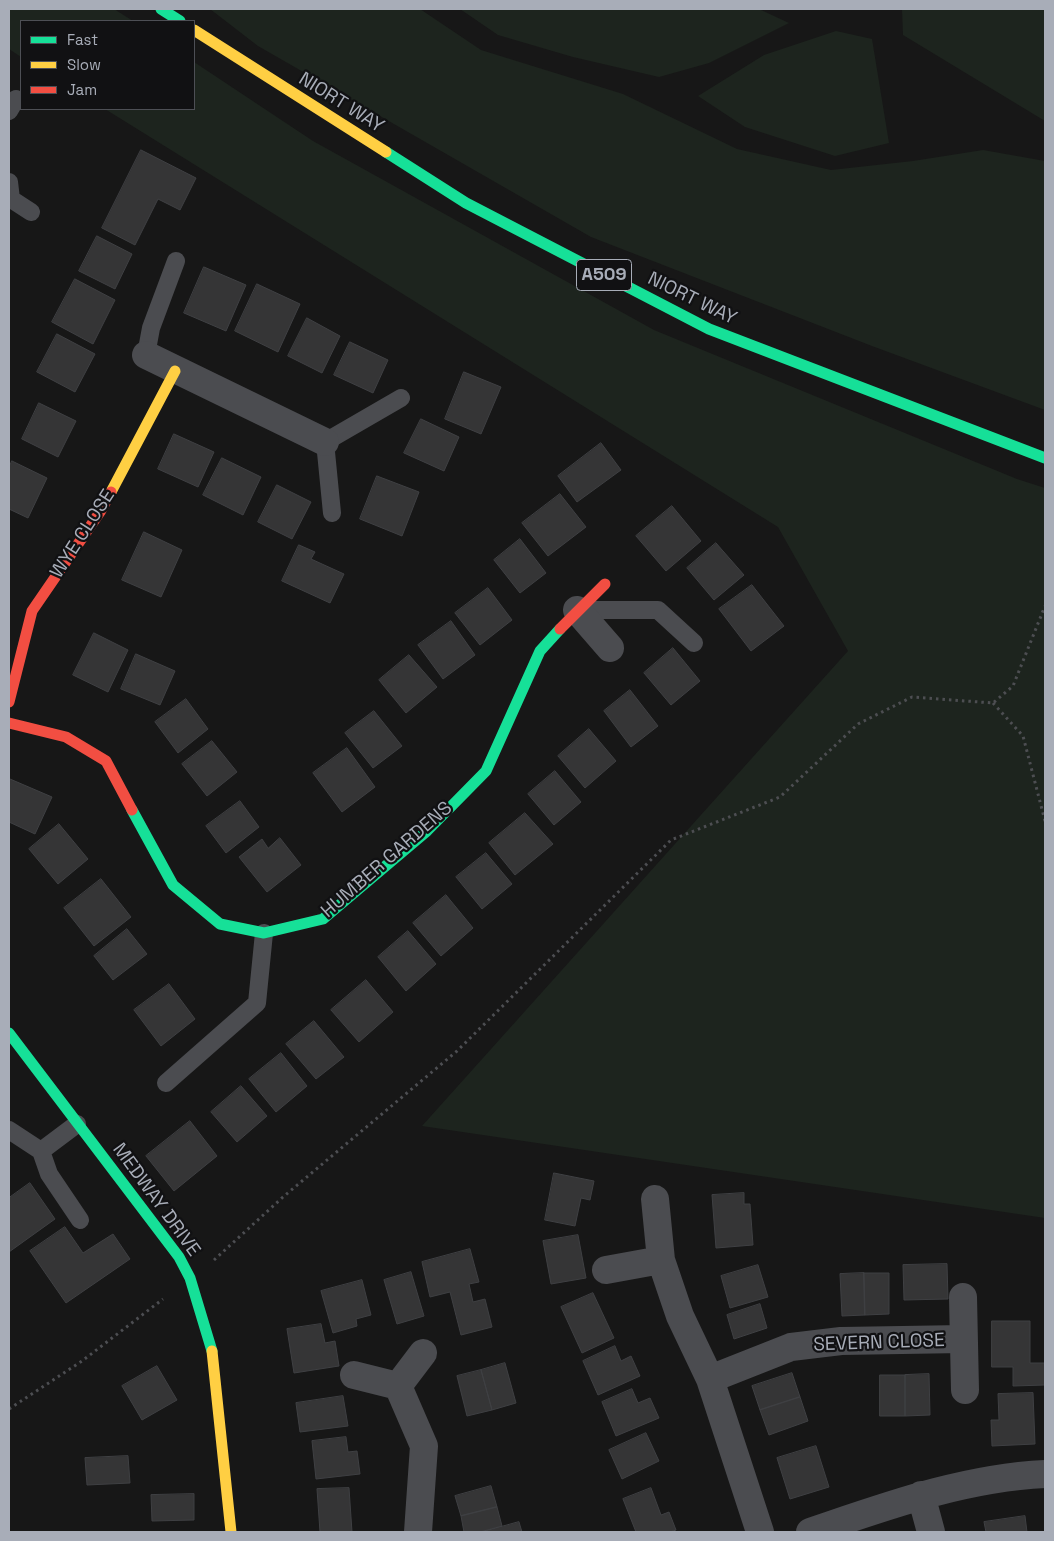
<!DOCTYPE html>
<html>
<head>
<meta charset="utf-8">
<style>
  body { margin:0 }
  #map { position:relative; width:1054px; height:1541px; overflow:hidden; background:#171717; font-family:"Space Grotesk",sans-serif }
  canvas { display:block }
  .frame { position:absolute; inset:0; border:10px solid #a8adb8; pointer-events:none }
  .legend { position:absolute; left:20px; top:20px; width:175px; height:90px; box-sizing:border-box; background:#111113; border:1px solid #4d4f55; margin:0; padding:6px 9px; list-style:none; font-size:15px; color:#a8adb8 }
  .legend li { display:flex; align-items:center; gap:10px; height:25px }
  .legend b { width:25px; border:1px solid #4d4f55 }
</style>
</head>
<body>
<div id="map">
<canvas width="1054" height="1541"></canvas>
<div class="frame"></div>
<ul class="legend">
<li><b style="height:6px;background:#16e098"></b>Fast</li>
<li><b style="height:6px;background:#ffcf43"></b>Slow</li>
<li><b style="height:6px;background:#f24e42"></b>Jam</li>
</ul>
</div>
<script>
const g = document.querySelector('canvas').getContext('2d');
g.lineJoin = 'round';
function paint(path, color) {
  g.fillStyle = color;
  g.fill(path, 'evenodd');
}
function stroke(path, color, width, dash) {
  g.strokeStyle = color;
  g.lineWidth = width;
  g.lineCap = dash ? 'butt' : 'round';
  g.setLineDash(dash || []);
  g.stroke(path);
}
function write(font, color, halo, rows, align = 'center') {
  g.font = font + ' "Space Grotesk",sans-serif';
  g.lineWidth = 4.5;
  g.setLineDash([]);
  g.textBaseline = 'middle';
  g.strokeStyle = halo;
  g.fillStyle = color;
  for (const [text, x, y, turn = 0] of rows) {
    g.save();
    g.translate(x, y);
    g.rotate((+turn || 0) * Math.PI / 180);
    g.textAlign = isNaN(turn) ? turn : align;
    if (halo) g.strokeText(text, 0, 0);
    g.fillText(text, 0, 0);
    g.restore();
  }
}
paint(new Path2D(`
  M9,9h105l19,12h-112v36l-12,-8z
  M210,9h210l61,41 142,44 114,55 94,21 82,-9 70,-11 62,11v249l-173,-64 -281,-109 -333,-191z
  M460,9h299l30,14 -80,40 -50,14 -86,-20 -75,-22z
  M902,9h143v112l-142,-86z
  M836,31l36,8 17,104 -54,13 -90,-29 -47,-31 66,-41z
  M194,62l119,79 341,189 363,149 28,9v730l-623,-92 426,-475 -70,-124 -673,-418h89z`), '#1d241e');
const building = new Path2D(`
  M141,150l55,28 -16,32 -22,-11 -23,46 -33,-17z
  M97,236l35,18 -17,35 -36,-18z
  M204,267l42,18 -20,46 -42,-18z
  M75,279l40,21 -22,44 -41,-22z
  M257,284l43,20 -22,48 -43,-21z
  M307,318l33,18 -18,37 -34,-17z
  M57,334l38,20 -20,38 -38,-20z
  M350,342l38,18 -15,33 -39,-18z
  M464,372l37,15 -20,47 -36,-15z
  M39,403l37,18 -18,36 -36,-18z
  M421,419l38,18 -15,34 -40,-18z
  M174,434l40,18 -16,35 -40,-18z
  M601,443l20,27 -44,32 -19,-26z
  M222,458l39,19 -18,38 -40,-20z
  M12,461l35,17 -19,40 -19,-9v-41z
  M377,476l42,16 -17,44 -42,-17z
  M277,485l34,17 -19,37 -34,-17z
  M560,494l26,33 -38,29 -26,-33z
  M672,506l29,35 -35,30 -30,-35z
  M144,532l38,18 -21,47 -39,-17z
  M520,539l26,34 -26,20 -26,-33z
  M716,543l28,32 -30,25 -27,-32z
  M299,545l16,7 -4,7 33,15 -14,29 -48,-22z
  M752,585l32,41 -33,25 -32,-42z
  M488,588l24,32 -32,25 -25,-32z
  M451,621l24,34 -32,24 -25,-34z
  M94,633l34,17 -20,42 -35,-17z
  M673,648l27,33 -29,24 -27,-32z
  M136,654l39,17 -15,34 -39,-16z
  M409,655l28,32 -31,26 -27,-33z
  M630,690l28,36 -27,21 -27,-36z
  M186,699l22,30 -30,24 -23,-31z
  M374,711l28,35 -29,22 -28,-35z
  M589,729l27,32 -31,27 -27,-32z
  M212,741l25,31 -30,24 -25,-32z
  M347,748l28,39 -33,25 -29,-39z
  M555,771l26,31 -27,23 -26,-31z
  M10,779l42,18 -17,37 -26,-12z
  M240,801l19,26 -33,26 -20,-27z
  M525,813l28,31 -38,31 -26,-32z
  M59,824l29,35 -30,25 -29,-35z
  M280,838l21,27 -34,27 -28,-35 23,-18 6,9z
  M486,853l26,31 -30,25 -26,-32z
  M101,879l30,38 -37,29 -30,-38z
  M446,895l27,33 -32,28 -28,-33z
  M127,929l20,25 -34,26 -19,-24z
  M408,931l28,33 -30,27 -28,-34z
  M366,980l27,32 -34,30 -28,-32z
  M169,984l26,35 -34,27 -27,-36z
  M314,1021l30,36 -28,22 -30,-35z
  M281,1053l26,33 -31,26 -27,-33z
  M241,1086l26,30 -30,26 -26,-30z
  M190,1121l27,35 -43,35 -28,-35z
  M554,1173l40,8 -4,19 -9,-2 -6,28 -30,-6z
  M30,1183l25,36 -46,33v-54z
  M744,1193v11h6l3,41 -37,3 -4,-53z
  M65,1227l18,26 30,-19 17,25 -64,44 -36,-52z
  M578,1235l8,43 -35,6 -8,-43z
  M470,1249l9,33 -10,2 4,18 12,-3 7,28 -31,8 -11,-43 -20,5 -8,-35z
  M947,1264l1,35 -44,1 -1,-35z
  M758,1265l10,32 -38,11 -9,-32z
  M411,1272l13,44 -27,8 -13,-44z
  M864,1273l1,42 -23,1 -2,-42z
  M864,1273h25v41l-24,1z
  M362,1280l9,35 -15,4 1,7 -24,7 -12,-42z
  M593,1293l21,45 -32,15 -21,-46z
  M760,1304l7,24 -33,11 -7,-24z
  M992,1321h38v42h15v22l-32,1v-19h-21z
  M321,1324l4,19 10,-2 4,25 -45,7 -7,-44z
  M615,1346l6,15 10,-5 9,20 -42,19 -15,-34z
  M505,1363l11,40 -24,7 -11,-40z
  M157,1366l20,34 -35,20 -20,-34z
  M481,1370l11,40 -25,6 -10,-40z
  M792,1373l8,24 -40,13 -8,-24z
  M929,1374l1,41 -25,1v-41z
  M880,1375h25v41h-25z
  M632,1389l6,14 12,-5 9,20 -43,18 -14,-34z
  M1033,1393l2,51 -43,2 -1,-26h8l-1,-26z
  M343,1396l5,30 -48,6 -4,-29z
  M800,1397l8,24 -39,14 -9,-25z
  M646,1433l13,28 -37,18 -13,-29z
  M346,1437l2,15 9,-1 3,23 -44,5 -4,-38z
  M816,1446l13,41 -39,12 -13,-41z
  M128,1456l2,27 -43,2 -2,-27z
  M491,1486l6,21 -36,9 -6,-20z
  M349,1488l3,44h-32l-3,-43z
  M651,1488l10,27 8,-3 7,18 -6,2h-34l-13,-33z
  M194,1494v26l-42,1 -1,-26z
  M497,1507l5,19 -22,6h-16l-3,-16z
  M1025,1516l2,16h-41l-2,-10z
  M519,1522l3,10h-40z`);
paint(building, '#353536');
stroke(building, '#3f4043', 1);
stroke(new Path2D(`
  M993,703l30,33 22,85
  M214,1260l69,-63 174,-146 214,-211 109,-43 78,-73 54,-27 81,6 20,-17 32,-80
  M9,1409l73,-48 81,-62`), '#4d4e52', 3, [2.5, 4]);
stroke(new Path2D(`
  M9,111l7,-12
  M9,182l2,17 20,13
  M146,355l5,-27 25,-67
  M332,513l-7,-71 76,-44
  M577,610h81l36,33
  M166,1083l91,-80 7,-70
  M9,1130l32,21 8,23 31,46
  M41,1151l36,-27`), '#4b4c50', 18);
stroke(new Path2D(`
  M146,355l179,87
  M577,610l33,38
  M655,1199l6,61 19,56 30,63 50,153
  M606,1270l55,-10
  M963,1297l2,93
  M354,1375l44,11 26,60 -6,86
  M710,1379l81,-32 50,-6 122,-2
  M398,1386l25,-33
  M921,1495l10,37
  M810,1532c77,-26 153,-54 235,-58`), '#4b4c50', 28);
stroke(new Path2D(`
  M161,9l19,12
  M386,152l80,51 243,126 336,129
  M132,810l41,75 47,39 44,9 59,-14 104,-88 59,-60 54,-120 20,-22
  M9,1033l170,224 11,21 22,73`), '#16e098', 11);
stroke(new Path2D(`
  M194,30l192,122
  M111,492l64,-121
  M212,1351l19,181`), '#ffcf43', 11);
stroke(new Path2D(`
  M560,629l45,-45
  M9,702l23,-91 68,-99 11,-20
  M9,723l57,14 40,24 26,49`), '#f24e42', 11);
for (const [x, y, w] of [
  [604,275,55]
]) {
  const box = new Path2D();
  box.roundRect(x - w / 2, y - 15.5, w, 31, 4);
  g.fillStyle = '#111113';
  g.fill(box);
  stroke(box, '#a8adb8', 1);
}
write('bold 18px', '#a8adb8', null, [
  ["A509",604,275]
]);
write('19px', '#a8adb8', '#111113', [
  ["NIORT WAY",341,103,32],
  ["NIORT WAY",692,299,26],
  ["WYE CLOSE",83,534,-57],
  ["HUMBER GARDENS",387,860,-41],
  ["MEDWAY DRIVE",156,1200,54],
  ["SEVERN CLOSE",879,1343,-2]
]);
</script>
</body>
</html>
